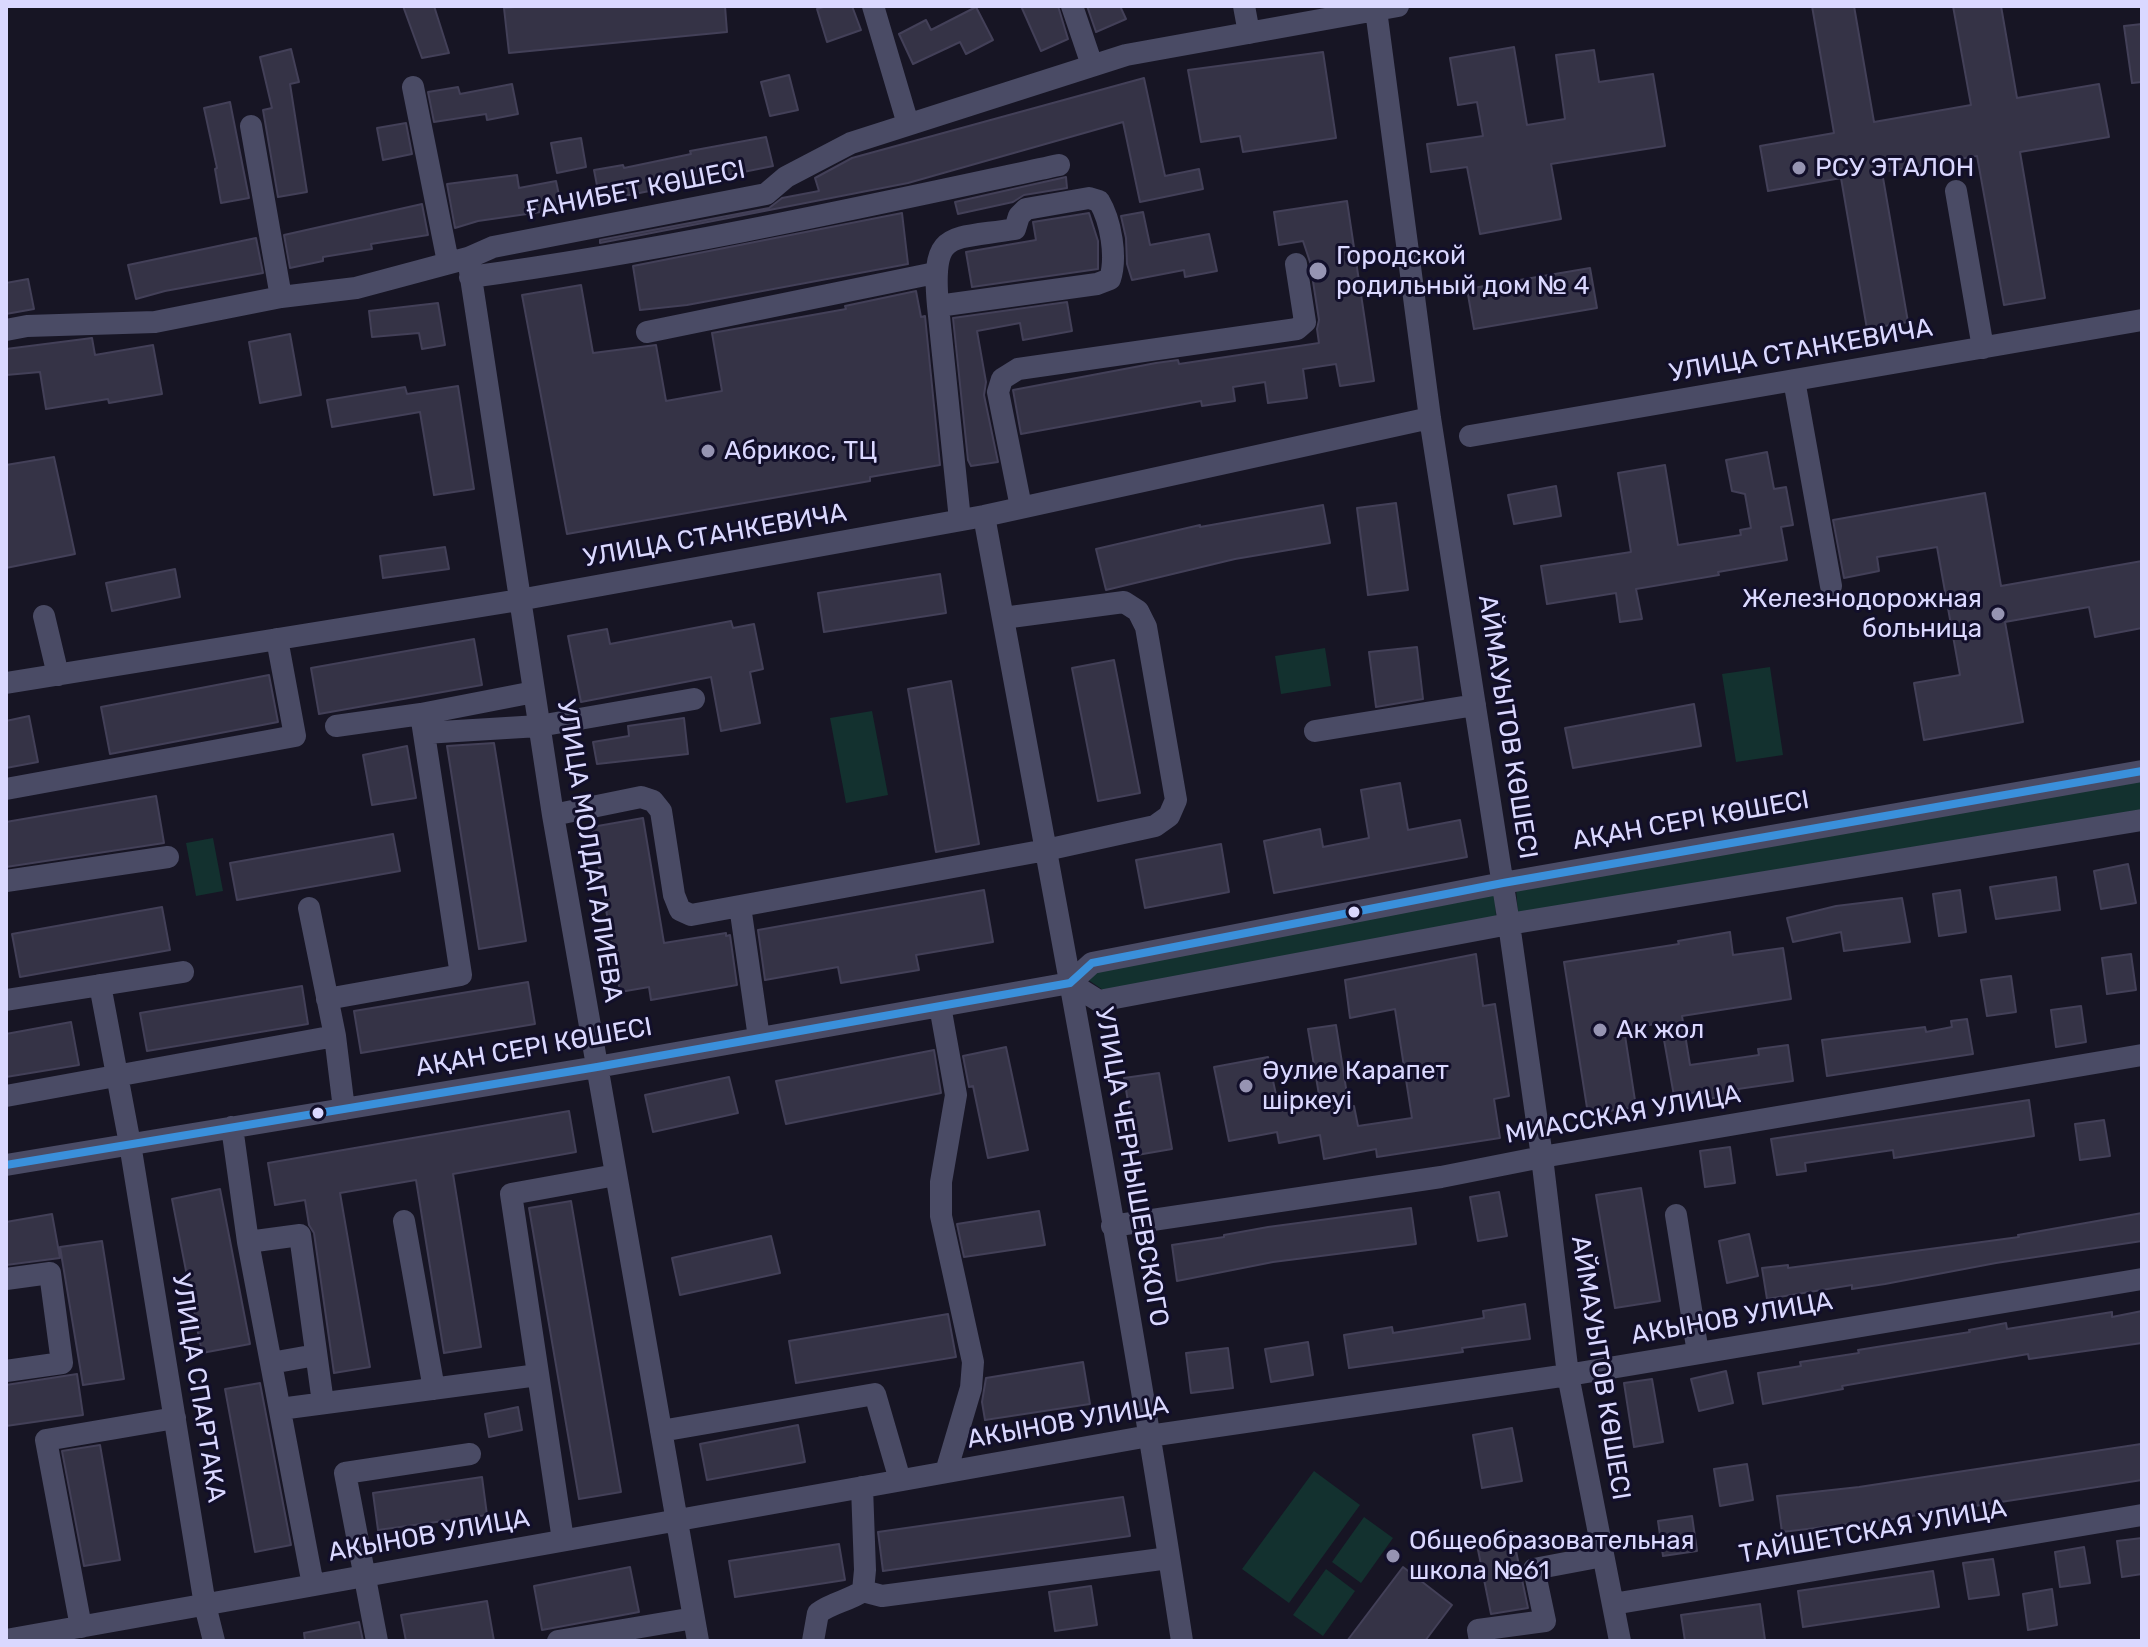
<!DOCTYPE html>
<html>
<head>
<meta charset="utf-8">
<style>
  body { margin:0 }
  #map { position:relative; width:2148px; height:1647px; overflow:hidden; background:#171524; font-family:Rubik,sans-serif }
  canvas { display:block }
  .frame { position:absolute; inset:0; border:8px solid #dad8ff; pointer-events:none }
</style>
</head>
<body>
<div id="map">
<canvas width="2148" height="1647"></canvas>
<div class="frame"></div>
</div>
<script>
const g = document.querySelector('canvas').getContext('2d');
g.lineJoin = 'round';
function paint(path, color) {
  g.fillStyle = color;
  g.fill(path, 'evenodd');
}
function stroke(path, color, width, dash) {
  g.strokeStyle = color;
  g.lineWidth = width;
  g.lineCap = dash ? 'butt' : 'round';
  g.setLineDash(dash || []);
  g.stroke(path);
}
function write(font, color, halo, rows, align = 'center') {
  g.font = font + ' Rubik,sans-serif';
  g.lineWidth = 6;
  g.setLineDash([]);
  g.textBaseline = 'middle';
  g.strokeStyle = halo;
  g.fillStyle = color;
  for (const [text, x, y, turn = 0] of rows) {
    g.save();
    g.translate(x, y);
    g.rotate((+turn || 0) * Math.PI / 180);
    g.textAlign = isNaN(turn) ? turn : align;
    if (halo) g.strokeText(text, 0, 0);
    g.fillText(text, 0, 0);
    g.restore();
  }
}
paint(new Path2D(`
  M1325,648l6,38 -50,8 -6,-38z
  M1770,667l13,88 -47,7 -14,-88z
  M872,711l16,84 -42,8 -16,-85z
  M2142,781v32l-624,101 -2,-25z
  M213,838l10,53 -27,5 -10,-53z
  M1495,893l1,25 -393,72 -16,-11 12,-9z
  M1314,1471l46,34 -71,98 -47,-34z
  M1364,1517l29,21 -32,45 -29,-21z
  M1326,1569l29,22 -32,45 -30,-21z`), '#13312f');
const building = new Path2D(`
  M403,6h31l15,47 -27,5z
  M526,6h199l2,26 -218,21 -5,-45z
  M827,6h25l9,24 -34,12 -10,-33z
  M1021,6h37l10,33 -27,12z
  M1087,6h33l6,13 -30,13z
  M1812,6h42l20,116 97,-17 -18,-99h48l16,92 82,-14 10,53 -89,15 25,146 -41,7 -27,-149 -95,16 26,150 -41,7 -26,-151 -73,13 -8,-45 74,-13z
  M976,7l17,33 -27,14 -6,-12 -47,22 -14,-30 27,-14 5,10z
  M2142,24v58l-10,1 -8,-57z
  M1514,47l13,78 38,-6 -9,-64 38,-5 5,32 54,-8 12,72 -114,18 10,55 -81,15 -13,-67 -36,5 -4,-28 56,-8 -6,-34 -19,3 -8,-47z
  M291,49l8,33 -9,2 17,108 -29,5 -15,-87 9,-2 -12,-51z
  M1323,52l13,86 -93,14 -3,-16 -39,6 -13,-72z
  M789,75l9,35 -28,6 -9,-34z
  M1144,78l21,98 34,-7 4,20 -63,13 -17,-80 -215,61 -308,60v-3l169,-32 13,-10 37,-7 -4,-13 37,-20z
  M512,84l6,30 -31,6 -1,-6 -52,8 -6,-30 30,-5 2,7z
  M230,102l19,96 -28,5 -6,-34 2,-1 -13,-60z
  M406,123l6,31 -29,6 -6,-32z
  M766,137l7,29 -173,35 -6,-31 29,-5 1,3 67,-14 -1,-3z
  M581,138l5,29 -29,6 -6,-30z
  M517,175l2,13 37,-7 6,28 -84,12 -23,7 -8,-44z
  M1066,177l1,11 -43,7 -11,7 -55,12 -3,-12z
  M1347,201l27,180 -34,5 -4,-22 -33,5 4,29 -39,5 -3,-21 -32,5 2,14 -33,5 -1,-5 -180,33 -8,-44 143,-27 22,-3 1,4 140,-21 -2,-14 2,-9 -9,-58 -7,-21 -24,4 -5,-33z
  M422,204l6,31 -57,9 1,5 -49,8v4l-33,7 -6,-33z
  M1143,212l7,33 59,-11 8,37 -32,6 -1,-7 -52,10 -5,-16 -1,-26 -5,-22z
  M902,213l6,51 -221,41 -47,5 -7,-44z
  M1089,213l9,28v28l-126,18 -6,-35 70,-12 -3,-18z
  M256,238l7,35 -98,18 -29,8 -8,-34z
  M1590,268l7,40 -123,21 -7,-40z
  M28,279l6,30 -28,5v-31z
  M581,285l12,68 63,-8 10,56 56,-10 -10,-58 134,-24 -1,-3 71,-15 5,26 4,-1 15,149 -70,12v4l-303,53 -45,-239z
  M1067,302l5,29 -49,9 -3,-17 -43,8 9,51 -2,13 14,67 -27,4 -3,-6 -15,-142z
  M438,303l7,42 -23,4 -3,-16 -47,4 -3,-26z
  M290,334l11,61 -41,8 -11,-61z
  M92,338l3,17 58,-10 9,49 -53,9 -1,-4 -62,10 -6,-37 -34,3v-26z
  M458,386l16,103 -40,6 -14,-83 -88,15 -5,-27 78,-13 2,7z
  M1767,452l7,37 12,-2 7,38 -12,2 6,33 -69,12 1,3 -83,14 6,30 -22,3 -4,-29 -69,11 -6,-38 90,-14 -13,-79 47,-8 13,80 63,-10 -1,-5 11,-2 -6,-34 -13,-3 -6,-31z
  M54,457l21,97 -69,14v-103z
  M1556,486l5,30 -47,8 -6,-29z
  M1985,493l16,93 141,-25v67l-47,9 -6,-30 -84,15 18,100 -99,18 -10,-57 46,-8 -23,-128 -60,10 2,14 -35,7 -11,-58z
  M1396,503l12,87 -40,5 -11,-87z
  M1323,505l7,38 -95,16 -129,31 -10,-41 104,-24v2z
  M445,547l4,22 -66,9 -3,-22z
  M175,569l5,28 -68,14 -6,-28z
  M940,574l6,39 -122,19 -6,-39z
  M731,621l2,7 21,-4 9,45 -13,3 10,51 -39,8 -10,-54 -130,25 -13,-66 39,-7 3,15z
  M474,639l8,46 -163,29 -8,-46z
  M1417,647l6,52 -47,8 -7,-55z
  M1114,660l26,133 -42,8 -26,-133z
  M269,675l9,47 -168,32 -9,-47z
  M951,681l28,163 -43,8 -28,-163z
  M1694,704l7,42 -128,22 -8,-40z
  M29,716l9,46 -32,6v-47z
  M684,718l4,36 -91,10 -4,-22 36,-6 -1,-10z
  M494,743l32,198 -47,8 -32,-203z
  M407,746l9,52 -44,7 -9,-50z
  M1400,783l8,47 52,-10 7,37 -193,36 -10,-52 56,-12 3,18 46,-9 -8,-48z
  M156,796l8,47 -158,24v-45z
  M643,818l21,125 62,-10v3l4,-1 7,50 -86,15 -2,-13 -29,5 -28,-165z
  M393,834l7,37 -163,29 -7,-37z
  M1221,844l8,48 -84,16 -9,-48z
  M2128,864l8,39 -35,6 -7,-38z
  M2056,877l4,33 -64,9 -6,-32z
  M984,890l9,52 -77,13 3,15 -78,13 -3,-16 -73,13 -7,-50z
  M1960,890l6,42 -27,4 -6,-42z
  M1902,898l8,44 -66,9 -3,-19 -48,10 -6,-24 49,-12z
  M162,907l8,43 -150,27 -8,-43z
  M1730,932l3,23 50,-7 8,51 -109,17 8,49 69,-10 -1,-6 30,-4 5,36 -55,8 1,5 -30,5 -1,-9 -34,6 -13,-73 -37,6 12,78 -48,7 -24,-152 115,-18 -1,-3z
  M1476,954l7,52 12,-2 14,92 -15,3 6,39 -123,19 -1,-8 -52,10 -4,-24 -41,8 -2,-11 -48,9 -15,-74 54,-10 11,52 41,-8 -12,-72 28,-4 13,82 5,-1 4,20 54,-8 -17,-109 -45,9 -5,-38z
  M2131,954l5,36 -29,4 -5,-36z
  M2011,976l5,36 -29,4 -6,-36z
  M528,982l7,42 -174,29 -7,-42z
  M302,986l6,38 -161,27 -7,-38z
  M2081,1006l5,36 -30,5 -5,-37z
  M1967,1019l6,35 -146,22 -5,-36 103,-13 1,5 26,-5 -1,-6z
  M71,1022l8,43 -73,12v-43z
  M1006,1047l22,103 -40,8 -15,-72 -4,1 -6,-31z
  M934,1050l7,43 -155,31 -10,-43z
  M1159,1073l13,76 -35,6 -13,-77z
  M729,1077l9,36 -85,19 -8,-37z
  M2029,1100l5,36 -140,22 -1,-8 -88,13 1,8 -29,4 -6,-36z
  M569,1111l7,41 -123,22 28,173 -37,6 -28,-173 -76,13 30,174 -36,6 -20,-140 -5,-8 -4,-25 -30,5 -7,-42z
  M2104,1120l6,36 -30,4 -5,-36z
  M1730,1147l5,36 -30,4 -5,-36z
  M1641,1188l19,113 -45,7 -19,-113z
  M220,1189l30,155 -48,9 -30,-154z
  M1499,1192l8,44 -29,5 -8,-44z
  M571,1201l50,291 -42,7 -50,-291z
  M1411,1208l5,36 -143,18 -96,19 -5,-36 52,-8v-2l44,-8z
  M1039,1211l6,34 -81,12 -7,-33z
  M2142,1213v28l-146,22 -111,21 -33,5v-4l-85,14 -5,-31 26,-3v3l231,-31 -1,-2z
  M52,1214l8,44 -54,7v-43z
  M1749,1234l9,42 -31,7 -8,-42z
  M771,1236l9,37 -100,22 -8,-37z
  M102,1241l22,138 -41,6 -23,-138z
  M1525,1304l5,35 -68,9 1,4 -114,16 -5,-33 48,-8 1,6 91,-15 -1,-7z
  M2142,1311v32l-113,16 -1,-5 -186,32 1,3 -80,15 -5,-31 43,-7 -1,-4 59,-9 -1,-3 112,-18 -1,-2 37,-7 1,6 105,-17v5z
  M948,1314l8,43 -160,26 -7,-42z
  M1308,1342l5,33 -42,7 -6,-33z
  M1228,1348l5,40 -42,5 -5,-40z
  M1083,1362l7,42 -105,16 -3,-18 4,-24z
  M1726,1371l7,32 -34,8 -8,-32z
  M77,1374l6,41 -77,11v-41z
  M1652,1379l11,63 -29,5 -10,-64z
  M260,1383l31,162 -36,7 -30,-163z
  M518,1407l4,23 -33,7 -4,-23z
  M798,1425l7,37 -98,18 -7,-36z
  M1512,1428l10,53 -40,7 -9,-53z
  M2141,1444l1,36 -250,39 -110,13 -5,-36 82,-9z
  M100,1445l20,115 -36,6 -22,-115z
  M1747,1464l6,36 -33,6 -6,-37z
  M482,1477l5,38 -109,15 -5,-37z
  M1123,1497l7,39 -247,35 -5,-39z
  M1692,1516l5,35 -34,5 -5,-35z
  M1512,1532l16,76 -37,6 -15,-74z
  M2142,1538v36l-20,3 -5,-36z
  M839,1544l6,36 -110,17 -6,-36z
  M2084,1547l6,36 -30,4 -5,-35z
  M1993,1559l6,36 -30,4 -6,-36z
  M630,1567l9,45 -97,18 -8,-44z
  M1403,1567l49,38 -27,36h-78z
  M1933,1571l6,36 -136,20 -5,-36z
  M1091,1586l6,39 -42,6 -6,-39z
  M2052,1589l5,36 -29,5 -5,-36z
  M487,1601l7,40h-88l-5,-26z
  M1760,1604l5,36 -80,1 -4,-26z
  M359,1622l4,19h-58l-1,-8z`);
paint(building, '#353346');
stroke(building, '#434058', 2);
stroke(new Path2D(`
  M873,6l35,118
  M1072,6l20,59
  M1244,6l5,27
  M1376,10l54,408 79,506 33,233 26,218 52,266
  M413,87l35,175
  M251,126l30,171
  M1956,191l27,157
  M468,258l85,557 145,826
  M470,277c199,-27 393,-70 589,-112
  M938,306l159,-22 13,-5c7,-22 1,-58 -11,-78l-10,-3 -63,11 -7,7 -4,13c-66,11 -84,0 -77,77l22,214
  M6,330l21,-4 128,-4 126,-25 75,-9 112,-30 25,-11 273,-53 20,-17 65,-34 275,-88 272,-49
  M647,332l288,-59
  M1794,380l37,206
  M1470,436l672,-116
  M1021,507l-23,-115 4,-13 16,-10 279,-40 8,-7 -9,-58
  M984,516c69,374 141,749 198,1125
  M44,616l14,59
  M6,683l513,-83 465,-84 446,-98
  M336,726l85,-12 113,-22
  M1315,731l160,-26
  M424,733l115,-7 155,-27
  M6,789l289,-53 -18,-97
  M553,815l88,-18 12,4 8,10 13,84 6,15 11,5 49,-9
  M6,881l162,-24
  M309,908l26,128 9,73
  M1070,983l29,18 410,-77 633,-104
  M100,985l30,159 75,461 9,36
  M327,999l134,-24 -40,-261
  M6,1000l177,-28
  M940,1006l16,89 -15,87v34l32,146 -2,26 -25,84
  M759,1038l-19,-132 306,-56 109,-24 14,-10 7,-16 -30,-173 -8,-16 -14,-9 -121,16
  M6,1096l329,-60
  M232,1127l16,115 65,343
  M6,1165l591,-98 473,-84 22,-20 411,-80 639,-112
  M1676,1215l22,138
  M404,1221l30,168
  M1112,1226l329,-49 101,-20 600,-102
  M248,1242l52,-7 23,168
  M6,1279l44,-6 12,90 -56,8
  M271,1363l45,-8
  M280,1409l258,-34
  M661,1431l214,-37 25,86
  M563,1540l-52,-346 105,-19
  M863,1591l19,5 287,-38
  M1613,1604l529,-89
  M81,1627l-35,-187 129,-22
  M6,1640l1143,-204 419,-61 574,-96
  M377,1641l-32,-168 125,-19
  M558,1641l136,-23
  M813,1641l5,-28c15,-11 30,-12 45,-22l2,-21 -3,-83
  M1480,1641l-2,-11 67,-9 -11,-52 69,-13`), '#4a4b65', 22);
stroke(new Path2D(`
  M6,1165l591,-98 473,-84 22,-20 411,-80 639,-112`), '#3a90db', 8);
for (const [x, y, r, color] of [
  [1799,168,8,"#9694b2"],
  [1318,271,10,"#9694b2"],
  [708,451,8,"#9694b2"],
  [1998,614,8,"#9694b2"],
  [1354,912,7,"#dad8ff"],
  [1600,1030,8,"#9694b2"],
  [1246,1086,8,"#9694b2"],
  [318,1113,7,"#dad8ff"],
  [1393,1556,8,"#9694b2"]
]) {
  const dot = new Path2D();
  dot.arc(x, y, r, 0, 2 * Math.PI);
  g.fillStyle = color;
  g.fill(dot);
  stroke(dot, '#120f2a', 3);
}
write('26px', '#dad8ff', '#120f2a', [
  ["РСУ ЭТАЛОН",1815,168],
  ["Городской",1336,256],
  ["родильный дом № 4",1336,286],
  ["Абрикос, ТЦ",724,451],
  ["Железнодорожная",1982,599,"right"],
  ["больница",1982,629,"right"],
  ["Ак жол",1616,1030],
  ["Әулие Карапет",1262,1071],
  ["шіркеуі",1262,1101],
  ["Общеобразовательная",1409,1541],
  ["школа №61",1409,1571]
], 'left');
write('26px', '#dad8ff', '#120f2a', [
  ["ҒАНИБЕТ КӨШЕСІ",636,191,-11],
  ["УЛИЦА СТАНКЕВИЧА",1801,351,-10],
  ["УЛИЦА СТАНКЕВИЧА",715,536,-10],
  ["АЙМАУЫТОВ КӨШЕСІ",1507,727,81],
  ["АҚАН СЕРІ КӨШЕСІ",1691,821,-10],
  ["УЛИЦА МОЛДАГАЛИЕВА",589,851,81],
  ["АҚАН СЕРІ КӨШЕСІ",534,1048,-10],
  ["МИАССКАЯ УЛИЦА",1623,1115,-10],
  ["УЛИЦА ЧЕРНЫШЕВСКОГО",1131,1167,80],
  ["АКЫНОВ УЛИЦА",1732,1319,-10],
  ["АЙМАУЫТОВ КӨШЕСІ",1600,1368,81],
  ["УЛИЦА СПАРТАКА",198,1388,81],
  ["АКЫНОВ УЛИЦА",1068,1423,-10],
  ["ТАЙШЕТСКАЯ УЛИЦА",1873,1532,-10],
  ["АКЫНОВ УЛИЦА",429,1536,-10]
]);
</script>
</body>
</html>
